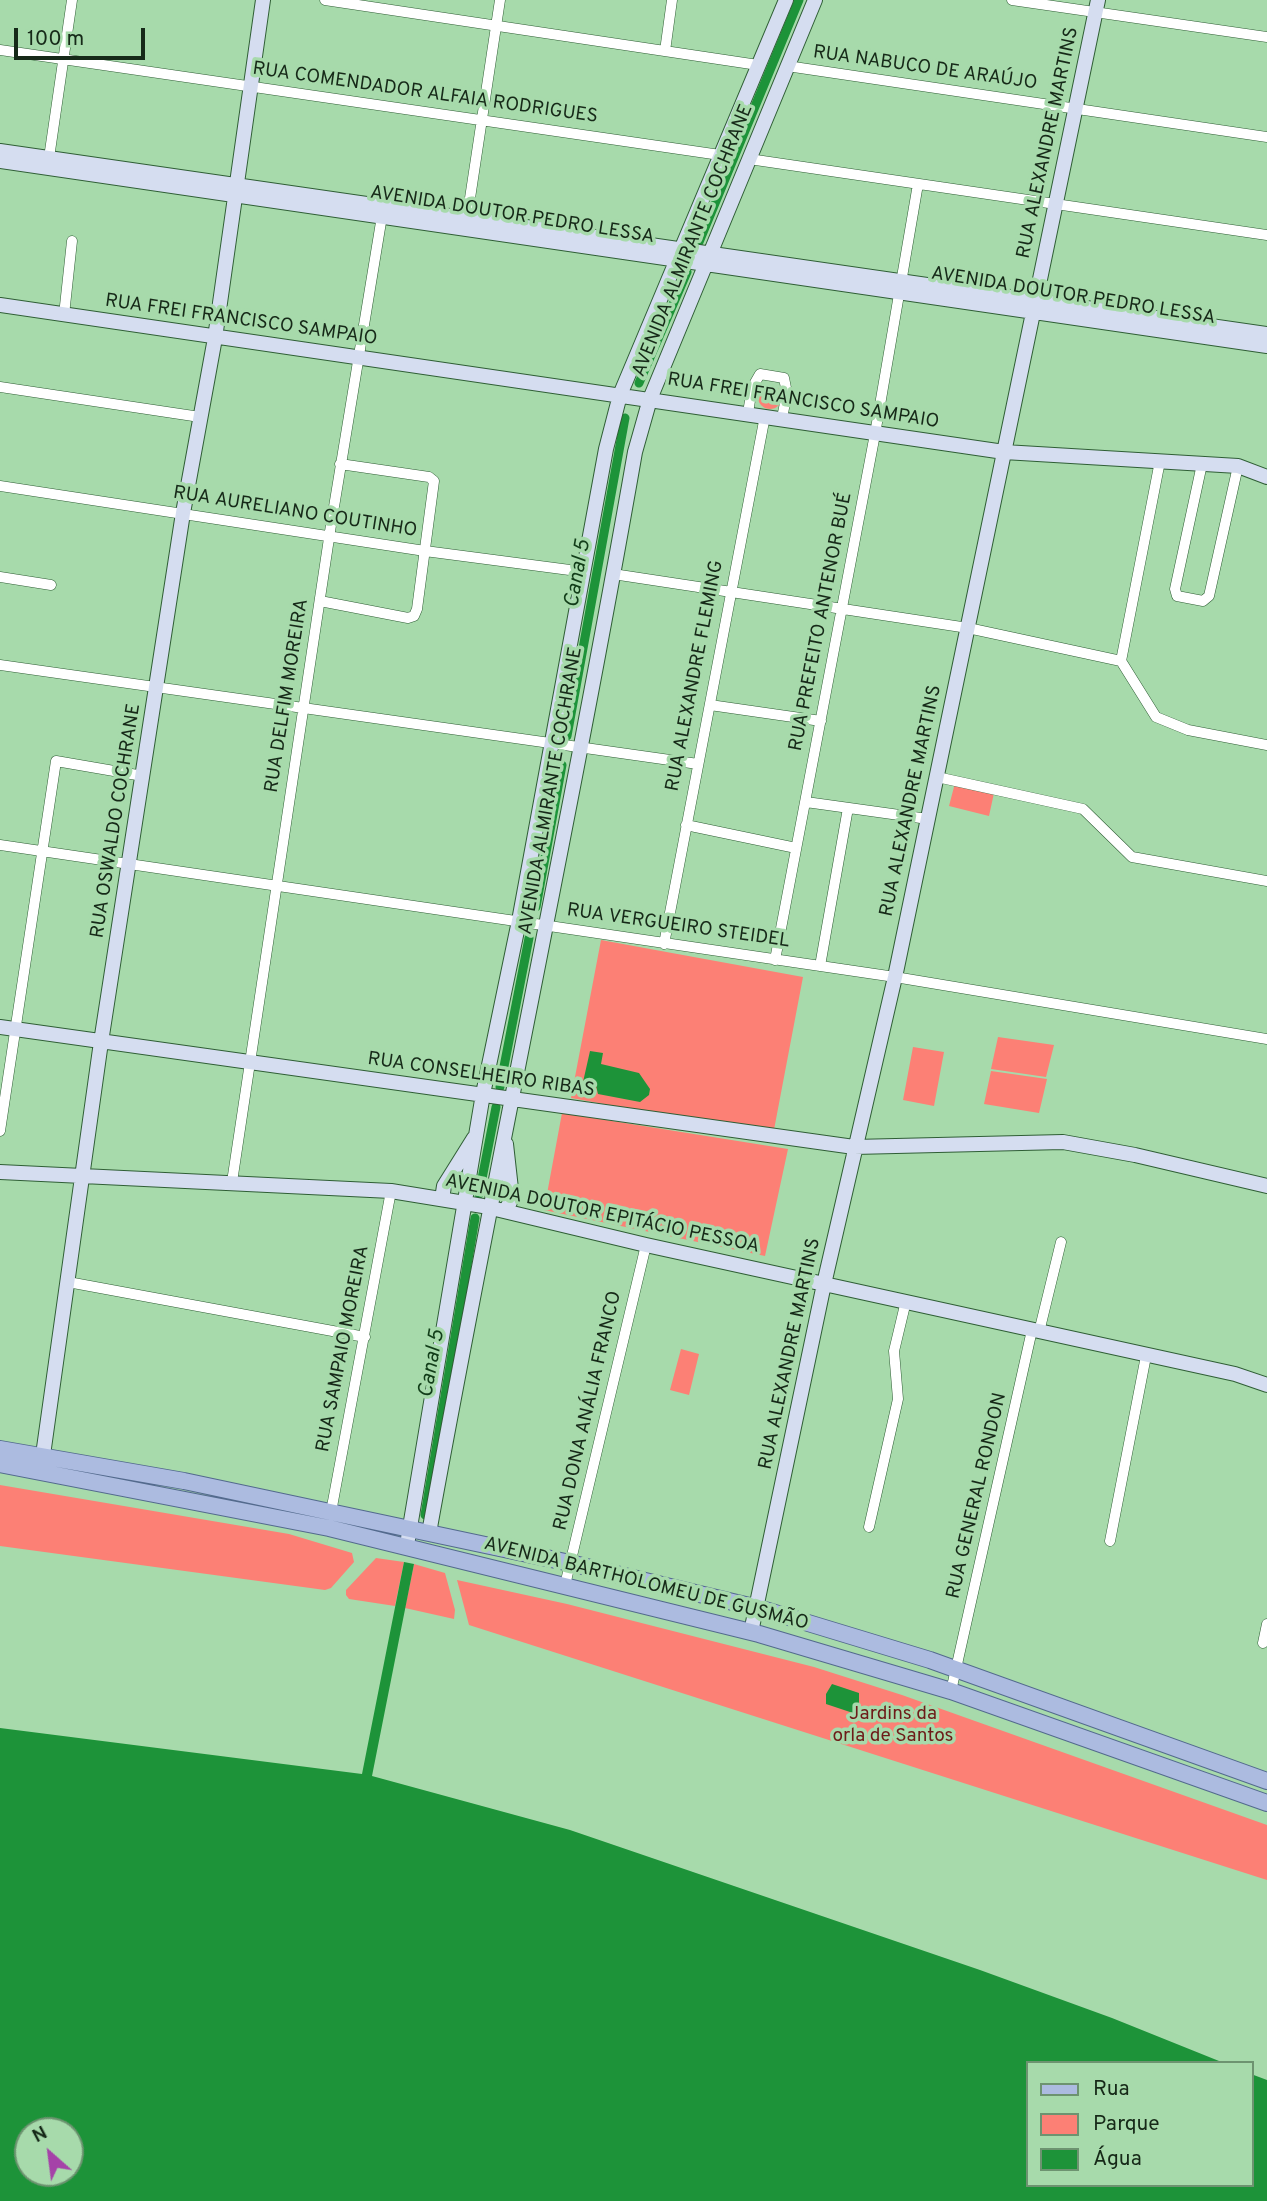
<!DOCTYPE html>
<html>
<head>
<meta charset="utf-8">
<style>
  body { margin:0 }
  #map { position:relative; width:1267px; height:2201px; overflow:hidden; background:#a7daab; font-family:Overpass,sans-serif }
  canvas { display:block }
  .legend { position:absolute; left:1026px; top:2061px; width:228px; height:126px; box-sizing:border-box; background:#a7daab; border:2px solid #6d9370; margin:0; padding:9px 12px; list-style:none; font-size:21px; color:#162918 }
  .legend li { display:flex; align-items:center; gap:14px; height:35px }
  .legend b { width:35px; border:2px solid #6d9370 }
  .north { position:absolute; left:14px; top:2117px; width:70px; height:70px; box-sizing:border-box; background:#a7daab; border:2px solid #6d9370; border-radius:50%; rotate:332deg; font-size:19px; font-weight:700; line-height:28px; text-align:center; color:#162918 }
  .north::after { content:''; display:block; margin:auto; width:24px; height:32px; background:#a542a8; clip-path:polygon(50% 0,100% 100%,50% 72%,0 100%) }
  .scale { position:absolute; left:14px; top:28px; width:131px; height:32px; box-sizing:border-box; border:4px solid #162918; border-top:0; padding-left:9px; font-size:21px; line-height:24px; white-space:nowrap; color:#162918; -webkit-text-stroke:5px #a7daab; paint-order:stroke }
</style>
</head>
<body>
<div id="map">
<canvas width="1267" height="2201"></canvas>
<ul class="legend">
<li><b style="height:9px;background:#acbbe0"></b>Rua</li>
<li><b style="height:19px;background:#fc8075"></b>Parque</li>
<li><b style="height:19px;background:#1d9339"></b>Água</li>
</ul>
<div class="north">N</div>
<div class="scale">100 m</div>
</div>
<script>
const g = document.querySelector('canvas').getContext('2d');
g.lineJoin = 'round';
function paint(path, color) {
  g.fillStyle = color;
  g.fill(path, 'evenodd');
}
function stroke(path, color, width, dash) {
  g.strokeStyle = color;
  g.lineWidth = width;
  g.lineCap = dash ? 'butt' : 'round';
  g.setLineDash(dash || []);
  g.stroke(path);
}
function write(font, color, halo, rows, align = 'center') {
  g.font = font + ' Overpass,sans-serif';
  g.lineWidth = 7;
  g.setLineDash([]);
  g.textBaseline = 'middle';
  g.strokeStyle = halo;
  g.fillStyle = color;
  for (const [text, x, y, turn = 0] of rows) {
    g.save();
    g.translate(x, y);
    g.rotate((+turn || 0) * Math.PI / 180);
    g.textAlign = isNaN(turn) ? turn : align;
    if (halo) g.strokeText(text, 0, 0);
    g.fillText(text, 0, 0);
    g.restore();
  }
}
paint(new Path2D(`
  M758 397a12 12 0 1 1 24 0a12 12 0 1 1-24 0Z
  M955,783l39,10 -5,23 -40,-10z
  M601,940l202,37 -30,158 -202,-37z
  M998,1037l56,8 -8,32 -55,-8z
  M913,1047l31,5 -10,54 -31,-6z
  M991,1071l56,8 -8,34 -55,-9z
  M562,1113l226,36 -23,107 -221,-46z
  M681,1349l18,5 -10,41 -19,-5z
  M0,1485l289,49 63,19 2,9 -23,26 -6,2 -325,-44z
  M376,1558l28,4 -9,44 -46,-7 -3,-4v-5z
  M414,1564l31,9 10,37 -1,9 -49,-11z
  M457,1580l110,24 247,63 88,28 365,130v55l-798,-255z`), '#fc8075');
paint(new Path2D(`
  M590,1051l13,2 -2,11 38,9 11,16 -1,6 -9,7 -42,-8 -2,-8 -13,-4z
  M404,1562l10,2 -42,212 198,54 410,140 132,48 112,45h-197v122h224v-111l16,6v121h-1267v-473l362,46zM28,2131h42v42h-42z
  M832,1684l27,9v10l-6,10 -27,-9v-10z`), '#1d9339');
stroke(new Path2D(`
  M699,242l100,-242
  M639,383l48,-111
  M567,736l58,-318
  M536,907l26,-142
  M500,1087l29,-149
  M479,1194l17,-87
  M425,1515l50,-297`), '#1d9339', 9);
const street = new Path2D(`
  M325,0l433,65
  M1012,0l255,37
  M0,50l720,105
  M665,51l7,-51
  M787,66l480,71
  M49,158l23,-158
  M749,159l518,76
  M467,218l33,-218
  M64,315l8,-74
  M0,387l200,30
  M748,413l4,-25 8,-14 24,4 3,15 -5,25
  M1202,464l-27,125 2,7 26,5 6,-5 29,-130
  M0,486l425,65 160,21
  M613,574l355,54 153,33 35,56 32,13 79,15
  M0,577l51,8
  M320,601l88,17 6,-2 3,-7 17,-128 -5,-4 -89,-13
  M1121,661l39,-200
  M0,665l698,99
  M710,705l111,16
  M937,777l146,32 49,48 135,24
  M806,802l122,17
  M686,825l110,23
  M0,845l895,132 372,62
  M664,944l101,-528
  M775,960l100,-526 43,-250
  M820,966l28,-158
  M0,1131l56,-370 87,15
  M232,1182l99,-657 51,-309
  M68,1282l297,55
  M1039,1332l22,-90
  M331,1512l60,-321
  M869,1527l29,-128 -4,-48 12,-50
  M1110,1541l36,-185
  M565,1585l81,-340
  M1263,1643l4,-19
  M951,1691l81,-361`);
const secondary = new Path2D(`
  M0,151l1267,183
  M0,161l1267,185
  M0,305l1004,147 234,14 29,11
  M0,1027l854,120 209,-5 72,13 132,31
  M0,1172l391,19 92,15 163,39 589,129 32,11
  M442,1199l2,-13 30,-48
  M506,1210l6,-12 -6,-54
  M43,1455l58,-413 82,-529 32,-175 48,-338
  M429,1533c65,-361 143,-720 206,-1081l15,-53 165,-399
  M408,1539l75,-445 36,-173 87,-472 14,-54 166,-395
  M751,1632l73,-348 71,-307 203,-977`);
const primary = new Path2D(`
  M0,1449l184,32 386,82 192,46 168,51 337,121
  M0,1464l329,64 430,106 192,57 316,112`);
stroke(street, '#2f5e35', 11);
stroke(secondary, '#2f5e35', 16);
stroke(primary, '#536a8d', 18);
stroke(street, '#fff', 10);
stroke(secondary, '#d5ddf0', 14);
stroke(primary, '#acbbe0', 16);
write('19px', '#162918', '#a7daab', [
  ["RUA NABUCO DE ARAÚJO",925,69,8],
  ["RUA COMENDADOR ALFAIA RODRIGUES",425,94,8],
  ["RUA ALEXANDRE MARTINS",1049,143,-78],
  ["AVENIDA DOUTOR PEDRO LESSA",512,216,9],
  ["AVENIDA ALMIRANTE COCHRANE",694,241,-68],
  ["AVENIDA DOUTOR PEDRO LESSA",1073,297,9],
  ["RUA FREI FRANCISCO SAMPAIO",241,321,8],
  ["RUA FREI FRANCISCO SAMPAIO",803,402,9],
  ["RUA AURELIANO COUTINHO",295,513,9],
  ["RUA PREFEITO ANTENOR BUÉ",822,622,-79],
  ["RUA ALEXANDRE FLEMING",696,676,-79],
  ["RUA DELFIM MOREIRA",288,696,-81],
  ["AVENIDA ALMIRANTE COCHRANE",552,791,-80],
  ["RUA ALEXANDRE MARTINS",912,801,-78],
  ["RUA OSWALDO COCHRANE",117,821,-81],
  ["RUA VERGUEIRO STEIDEL",678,927,8],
  ["RUA CONSELHEIRO RIBAS",481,1076,8],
  ["AVENIDA DOUTOR EPITÁCIO PESSOA",602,1215,12],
  ["RUA SAMPAIO MOREIRA",344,1349,-79],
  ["RUA ALEXANDRE MARTINS",791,1354,-78],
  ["RUA DONA ANÁLIA FRANCO",589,1411,-77],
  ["RUA GENERAL RONDON",978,1496,-77],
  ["AVENIDA BARTHOLOMEU DE GUSMÃO",646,1585,14]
]);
write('19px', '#6d1b18', '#a7daab', [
  ["Jardins da",893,1715],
  ["orla de Santos",893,1737]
]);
write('italic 21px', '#123d19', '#a7daab', [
  ["Canal 5",579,574,-80],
  ["Canal 5",433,1364,-80]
]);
</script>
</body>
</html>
